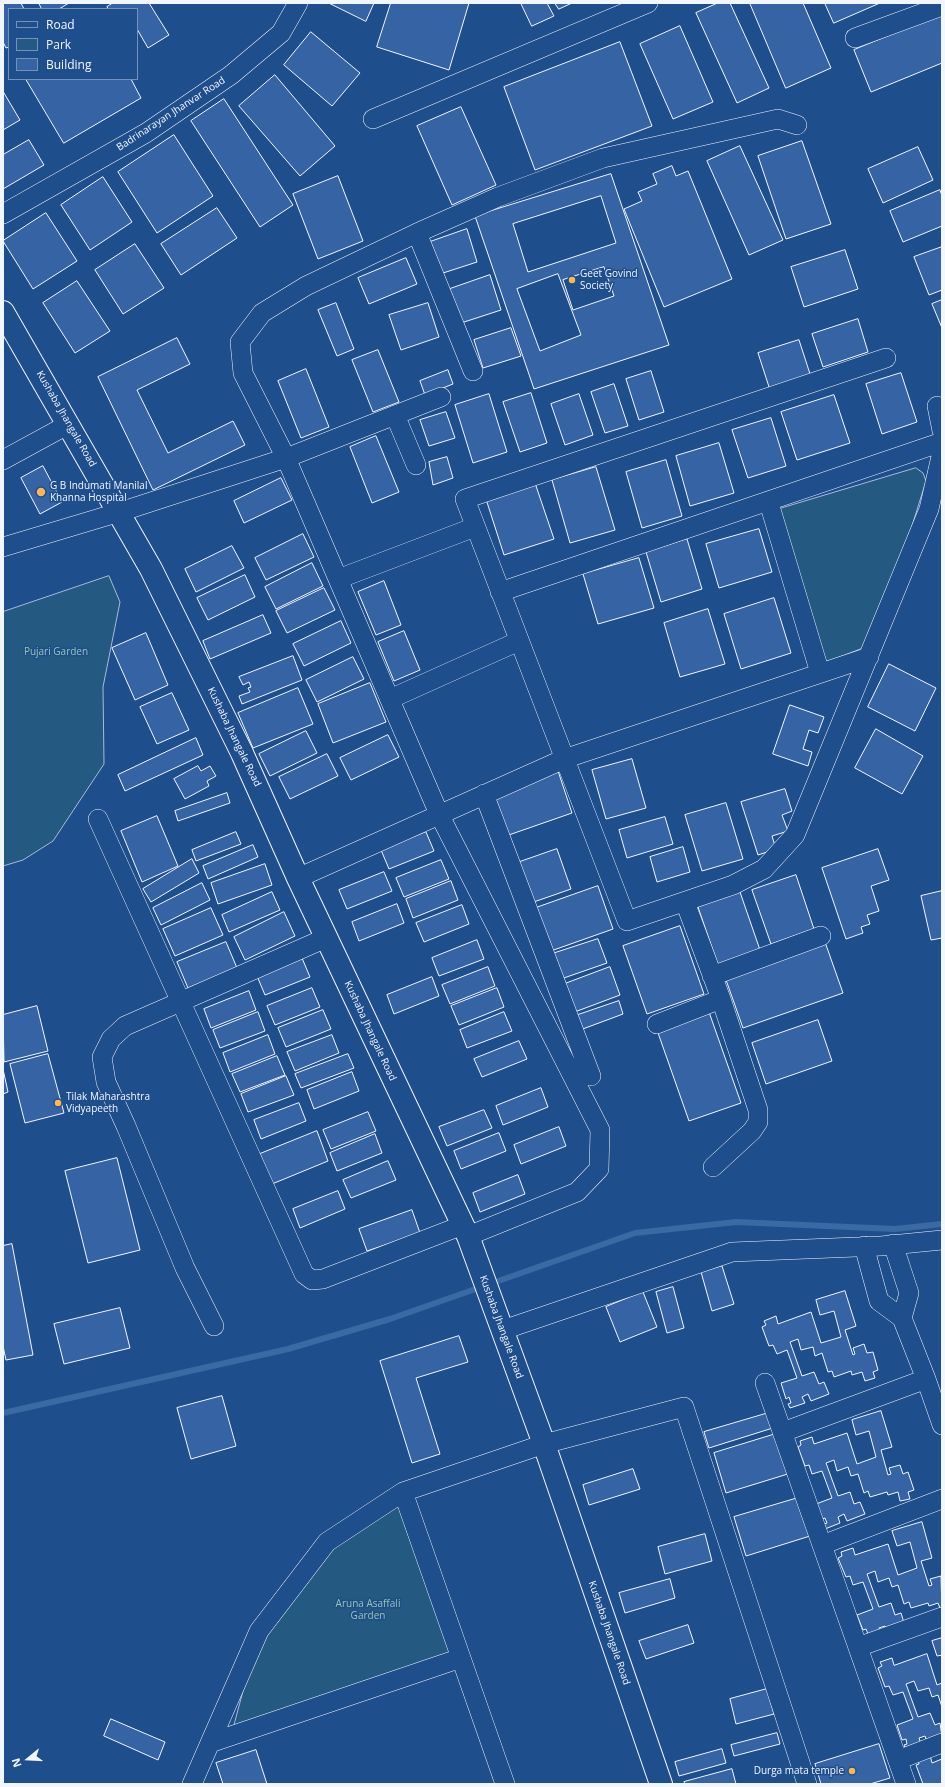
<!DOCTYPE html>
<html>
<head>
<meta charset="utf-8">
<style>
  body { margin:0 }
  #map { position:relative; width:945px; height:1787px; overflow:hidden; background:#1f4e8c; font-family:"Open Sans",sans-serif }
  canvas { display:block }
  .frame { position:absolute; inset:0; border:4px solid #f2f6ff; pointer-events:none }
  .legend { position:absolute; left:8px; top:8px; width:130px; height:72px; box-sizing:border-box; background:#1f4e8c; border:1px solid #7391ba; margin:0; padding:5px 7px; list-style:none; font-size:12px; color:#f2f6ff }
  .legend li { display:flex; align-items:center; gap:8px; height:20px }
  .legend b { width:20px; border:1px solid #7391ba }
  .north { position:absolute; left:8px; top:1739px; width:40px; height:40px; -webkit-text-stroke:3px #1f4e8c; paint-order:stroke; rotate:252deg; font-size:11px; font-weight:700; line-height:16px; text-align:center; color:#f2f6ff }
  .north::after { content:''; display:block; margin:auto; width:14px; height:18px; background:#f2f6ff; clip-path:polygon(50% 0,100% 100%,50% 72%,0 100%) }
</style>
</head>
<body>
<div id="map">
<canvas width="945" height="1787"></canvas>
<div class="frame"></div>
<ul class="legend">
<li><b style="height:5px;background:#1f4e8c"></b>Road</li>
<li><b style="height:11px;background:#245a82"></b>Park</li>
<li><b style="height:11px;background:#3563a3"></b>Building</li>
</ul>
<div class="north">N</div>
</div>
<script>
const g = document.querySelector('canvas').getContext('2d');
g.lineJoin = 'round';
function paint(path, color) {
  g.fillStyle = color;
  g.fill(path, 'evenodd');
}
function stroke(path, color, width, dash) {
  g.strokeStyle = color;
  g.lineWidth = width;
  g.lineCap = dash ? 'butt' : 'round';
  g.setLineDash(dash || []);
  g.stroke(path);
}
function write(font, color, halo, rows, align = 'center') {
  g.font = font + ' "Open Sans",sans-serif';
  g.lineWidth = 3;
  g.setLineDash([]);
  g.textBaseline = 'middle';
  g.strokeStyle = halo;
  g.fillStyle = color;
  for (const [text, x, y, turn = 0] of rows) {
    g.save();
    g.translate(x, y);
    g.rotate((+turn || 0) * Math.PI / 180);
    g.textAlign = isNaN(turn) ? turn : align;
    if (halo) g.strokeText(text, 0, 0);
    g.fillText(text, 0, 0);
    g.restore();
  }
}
const green = new Path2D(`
  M916,468l7,5 3,8 -24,77 -39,90 -39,15 -48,-153z
  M109,576l11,26 -17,85 1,77 -51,77 -30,19 -20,6v-254z
  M399,1502l59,147 -227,87 28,-105 70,-80z`);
paint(green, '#245a82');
stroke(green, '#a8bbd7', 1);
stroke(new Path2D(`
  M3,1413l285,-64 102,-30 245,-86 101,-11 159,7 47,-5`), '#3b69a3', 6);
const building = new Path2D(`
  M3,3h18l3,6h-15v38l-3,1 -3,-6z
  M39,3h30l-10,6h-17z
  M113,3h36l20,32 -21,13 -11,-19v-20h-28l-2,-2z
  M329,3h45l-8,18z
  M391,3h78l-20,67 -72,-23z
  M521,3h26l7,13 -22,10z
  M555,3h17l-13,6z
  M718,3h12l39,85 -32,15 -41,-90z
  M750,3h53l28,65 -45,20z
  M825,3h55l-46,20z
  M942,14v49l-71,29 -17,-42z
  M680,26l33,76 -40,17 -33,-75z
  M311,32l49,41 -28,33 -48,-41z
  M620,42l32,84 -117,44 -31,-83z
  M275,75l60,71 -35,30 -61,-70z
  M26,79h105l10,19 -77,45z
  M4,93l16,27 -17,10v-36z
  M224,99l69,106 -33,22 -69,-106z
  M461,107l35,78 -44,20 -35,-79z
  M174,135l39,61 -56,37 -39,-61z
  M29,140l15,25 -41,24v-34z
  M802,141l29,83 -45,15 -28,-83z
  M740,146l43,94 -34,15 -42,-94z
  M918,147l15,33 -50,23 -15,-34z
  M672,166l4,10 12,-5 44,108 -68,28 -40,-98 18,-8 -4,-9 19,-8 -4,-10z
  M611,174l58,171 -135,44 -59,-173z
  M338,176l25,65 -45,18 -25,-65z
  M103,177l29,45 -42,28 -29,-45z
  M940,190l2,6v30l-39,16 -13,-31z
  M601,196l15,47 -88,29 -15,-48z
  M217,208l20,30 -56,37 -20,-31z
  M46,213l31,48 -44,28 -30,-48z
  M467,229l10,33 -37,12 -10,-32z
  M135,244l29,44 -41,26 -28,-44z
  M942,247v43l-13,5 -15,-38z
  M845,250l13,39 -54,18 -13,-40z
  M406,258l11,26 -48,20 -11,-26z
  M604,267l10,29 -41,14 -10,-30z
  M558,274l23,61 -41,16 -23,-62z
  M490,275l11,35 -43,14 -11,-34z
  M77,281l33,50 -35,22 -32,-50z
  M942,300v28l-10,-24z
  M336,303l18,46 -17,7 -19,-46z
  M428,303l11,34 -38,13 -12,-35z
  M858,319l10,33 -45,15 -11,-33z
  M511,328l10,28 -38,12 -9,-28z
  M177,338l13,26 -53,26 31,63 65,-32 12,24 -92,45 -55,-113z
  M799,340l13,40 -41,13 -13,-40z
  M378,350l21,52 -26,10 -21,-52z
  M306,369l23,58 -28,11 -23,-57z
  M448,370l5,14 -28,11 -5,-14z
  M651,371l13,41 -25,8 -13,-41z
  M901,373l16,49 -35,12 -16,-50z
  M614,384l14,42 -23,7 -14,-41z
  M531,393l16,50 -27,9 -17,-50z
  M489,394l18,58 -34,11 -18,-58z
  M579,394l14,41 -28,10 -14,-41z
  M834,395l16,48 -53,17 -16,-48z
  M446,412l9,26 -26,8 -9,-26z
  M771,418l15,48 -38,12 -16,-48z
  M376,436l23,56 -27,11 -22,-56z
  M719,443l15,50 -44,13 -14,-50z
  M447,457l6,21 -20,7 -4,-23z
  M666,460l16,56 -40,12 -16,-56z
  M43,466l19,36 -22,12 -19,-36z
  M596,467l19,63 -45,13 -18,-63z
  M281,478l11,22 -48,23 -10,-22z
  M534,480l20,59 -50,16 -19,-59z
  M759,529l13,43 -53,16 -13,-44z
  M303,534l11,23 -48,23 -11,-22z
  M687,539l15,50 -41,13 -15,-50z
  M232,546l12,22 -48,24 -11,-23z
  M639,558l15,50 -56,16 -15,-50z
  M312,563l11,23 -47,23 -11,-22z
  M245,575l10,22 -47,23 -11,-22z
  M384,581l17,44 -25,10 -18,-43z
  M324,588l11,22 -48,23 -11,-22z
  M774,598l17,55 -50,16 -17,-55z
  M708,609l17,55 -45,13 -16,-54z
  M263,615l8,18 -61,26 -7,-18z
  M341,621l10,22 -47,23 -11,-22z
  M404,631l16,39 -26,11 -16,-39z
  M146,633l22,52 -33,15 -23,-52z
  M293,656l9,24 -60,24 -3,-8 11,-4 -2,-4 3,-1 -2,-5 -6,3 -4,-8z
  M353,657l11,22 -47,23 -11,-22z
  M889,664l47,24 -21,43 -47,-24z
  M370,683l16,39 -53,21 -15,-39z
  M298,688l15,36 -60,24 -15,-35z
  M172,693l17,37 -32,14 -17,-37z
  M790,705l34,12 -6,16 -9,-3 -6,19 9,3 -4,14 -35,-12z
  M876,729l47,27 -21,38 -47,-26z
  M306,731l11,22 -47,23 -11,-22z
  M388,735l11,22 -48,23 -11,-22z
  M196,738l7,17 -78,36 -7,-16z
  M327,754l11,22 -48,23 -11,-22z
  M632,759l14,49 -40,11 -14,-49z
  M198,766l3,5 9,-5 6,10 -9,5 2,5 -24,13 -11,-20z
  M558,771l14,42 -69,24 -14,-42z
  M785,789l7,22 -10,4 6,16 -16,5 4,13 -18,6 -17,-53z
  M227,793l3,10 -52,18 -3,-10z
  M726,803l17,56 -41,12 -17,-56z
  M157,816l21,50 -36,16 -21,-51z
  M665,817l8,27 -46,14 -8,-28z
  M236,832l5,12 -45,17 -4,-11z
  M426,832l8,19 -45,18 -8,-19z
  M253,845l5,12 -50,22 -5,-13z
  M683,847l7,25 -33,10 -7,-25z
  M557,849l14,40 -43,15 -14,-40z
  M878,849l11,31 -18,6 8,25 -12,4 3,9 -9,3 2,6 -17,6 -24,-71z
  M192,859l7,14 -48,29 -8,-13z
  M441,860l8,19 -45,18 -8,-19z
  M265,864l7,21 -54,19 -7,-21z
  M384,872l8,19 -45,18 -8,-19z
  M796,875l18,54 -43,15 -19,-54z
  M451,881l7,19 -45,18 -7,-19z
  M202,883l8,17 -49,25 -8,-17z
  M598,886l15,43 -65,23 -15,-43z
  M942,891v47l-11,2 -10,-44z
  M272,892l8,18 -51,22 -7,-17z
  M740,892l20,58 -42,15 -20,-58z
  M397,904l7,19 -45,18 -7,-19z
  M462,905l7,19 -45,18 -8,-19z
  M211,908l12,27 -48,21 -12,-27z
  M284,912l11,24 -50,24 -11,-23z
  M680,926l24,68 -57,20 -24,-68z
  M598,939l9,24 -49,17 -9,-25z
  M477,940l7,19 -45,17 -7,-18z
  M226,942l11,26 -49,20 -11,-26z
  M825,942l18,51 -100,35 -18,-51z
  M302,958l8,19 -45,18 -8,-19z
  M488,967l7,19 -45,18 -8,-19z
  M610,967l10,28 -48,18 -10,-28z
  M432,977l7,19 -45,18 -7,-19z
  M312,988l8,19 -45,18 -8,-19z
  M497,988l7,19 -45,18 -8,-19z
  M249,991l7,19 -45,18 -7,-19z
  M619,1001l4,13 -43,16 -5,-14z
  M37,1006l11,45 -44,11 -1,-47z
  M323,1010l8,19 -45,18 -8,-19z
  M258,1012l7,19 -45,17 -7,-18z
  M504,1012l8,19 -45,17 -7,-18z
  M709,1012l32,91 -52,18 -32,-91z
  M818,1020l14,41 -66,23 -14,-41z
  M268,1035l7,19 -45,18 -7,-19z
  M332,1035l7,18 -44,18 -8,-19z
  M519,1041l8,18 -45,18 -8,-18z
  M48,1054l16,59 -39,10 -15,-59z
  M348,1054l6,14 -53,20 -6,-14z
  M277,1056l8,19 -45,17 -8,-18z
  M3,1069l5,23 -5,2z
  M352,1072l7,19 -45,18 -7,-19z
  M286,1076l8,19 -46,17 -7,-18z
  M541,1088l7,19 -45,18 -7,-19z
  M299,1103l7,18 -45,18 -7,-19z
  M484,1110l8,18 -45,18 -8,-19z
  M368,1112l8,19 -45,18 -8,-19z
  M559,1127l7,19 -45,18 -7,-19z
  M317,1131l11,30 -56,23 -12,-30z
  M499,1133l7,18 -45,18 -7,-18z
  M375,1134l7,19 -45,18 -7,-18z
  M117,1158l23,92 -52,13 -23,-92z
  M388,1161l8,19 -45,18 -8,-18z
  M518,1175l7,19 -45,18 -7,-19z
  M338,1191l7,18 -45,19 -7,-19z
  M412,1210l8,23 -53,18 -8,-22z
  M12,1244l21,111 -27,5 -3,-14v-100z
  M722,1266l12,38 -22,7 -11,-39z
  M673,1287l11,41 -17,5 -11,-41z
  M845,1291l11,35 -11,4 8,25 2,-1 -2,-6 11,-4 3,9 6,-1 5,18 -5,2 2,6 -10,3 -3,-9 -10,3 -1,-4 -17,6 -2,-6 -4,1 -6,-19 -7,3 -2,-9 -12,3 -3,-11 -8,3 12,34 12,-4 5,12 5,-2 5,12 -18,7 -3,-7 -6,3 3,6 -15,5 -2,-4 3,-1 -2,-6 -3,2 -5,-16 16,-5 -10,-28 -10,4 -4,-9 -4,1 -7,-19 4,-2 -2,-4 12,-5 2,8 33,-12 10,31 20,-6 -7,-26 -14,4 -4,-15z
  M643,1292l14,35 -37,15 -14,-35z
  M120,1308l10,40 -66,16 -10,-40z
  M459,1336l9,26 -52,16 24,76 -28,9 -32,-102z
  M222,1396l14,50 -45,13 -14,-51z
  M881,1411l11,36 -11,3 7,25 3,-1 -2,-6 11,-3 3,9 5,-2 6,18 -6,2 2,7 -10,2 -2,-9 -10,3 -1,-3 -17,5 -2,-6 -4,2 -6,-19 -7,2 -3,-9 -11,4 -3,-11 -8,3 12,33 12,-4 4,12 6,-2 5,12 -18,7 -3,-7 -6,3 2,6 -15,6 -1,-5 3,-1 -2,-5 -3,1 -6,-15 16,-6 -10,-27 -10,3 -3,-9 -4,1 -7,-19 3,-2 -1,-4 12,-4 2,7 33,-11 10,31 19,-7 -7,-26 -13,4 -4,-15z
  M772,1412l4,15 -67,21 -5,-16z
  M779,1433l12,40 -65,20 -12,-40z
  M633,1469l7,20 -51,16 -6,-20z
  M798,1498l12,38 -64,20 -12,-39z
  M922,1522l10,36 -11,3 8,25 3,-1 -2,-6 11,-3 1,37 -4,-10 -9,3 -1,-3 -17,5 -2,-6 -5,2 -6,-19 -6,2 -3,-9 -11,4 -3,-11 -8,3 12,33 12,-4 4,12 6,-2 4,13 -17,6 -3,-6 -6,2 2,6h-13l-2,-5 -3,1 -6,-15 16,-6 -10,-27 -10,3 -3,-9 -4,1 -8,-19 4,-2 -1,-4 12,-4 2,7 33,-11 10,31 19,-7 -7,-26 -13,4 -5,-15z
  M705,1534l7,27 -47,13 -7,-27z
  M670,1579l5,19 -50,15 -6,-20z
  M688,1625l6,18 -48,16 -7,-18z
  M942,1638v17l-5,1 -5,-15z
  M927,1654l10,31 5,-2v24l-4,-12 -6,2 -3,-9 -11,3 -4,-10 -8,3 12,33 12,-4 5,12 5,-2 2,14 -15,5 -2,-6 -6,2 2,6 -15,6 -2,-5 3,-1 -1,-5 -4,1 -5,-15 16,-6 -10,-27 -10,3 -4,-9 -4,1 -7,-19 4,-2 -2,-4 12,-4 2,7z
  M767,1689l7,25 -38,10 -6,-25z
  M111,1719l54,23 -7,18 -54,-24z
  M777,1733l3,11 -46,12 -3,-11z
  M879,1744l11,34 -20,6h-49l-6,-20z
  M722,1749l4,14 -47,13 -4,-14z
  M256,1750l11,34h-44l-7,-21z
  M930,1755l2,8 10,-4v25h-19l-7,-19 3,-1 -1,-5z
  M732,1769l4,15h-51l-1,-2z`);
paint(building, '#3563a3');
stroke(building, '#f2f6ff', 1);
const minor = new Path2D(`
  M855,38l87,-32
  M373,119l275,-116
  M3,214l143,-81 85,-58 50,-42 17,-30
  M417,233l56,138
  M886,358l-421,141 162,422 106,-36 31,-16 31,-34 134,-326 13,-57
  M937,406l5,25
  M395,415l21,50
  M3,460l66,-36
  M769,503l51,170
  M3,547l117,-35 166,-54 155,-61
  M338,579l137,-52
  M500,592l442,-150
  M390,699l129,-58
  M484,794l107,282
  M98,819l206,455 8,6 11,-1 140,-54
  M298,878l266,-119 305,-102
  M685,902l36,97 37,111v12l-6,9 -39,36
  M712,976l109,-40
  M657,1024l64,-25
  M468,1236l109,-44 22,-23 1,-39 -161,-316 -153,-356 -43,-85 -3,-31 22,-29 44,-27 111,-53 81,-36 105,-39 175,-39 19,6
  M893,1244l16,49 -7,25
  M864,1246l15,55 23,17 24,61 16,46
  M214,1326l-29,-58 -59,-142 -20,-44 -4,-25 9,-18 14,-13 201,-88
  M503,1330l229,-78 149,-6 61,-6
  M765,1383l141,401
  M783,1432l143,-53
  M403,1492l102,292
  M822,1545l120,-46
  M858,1647l84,-30
  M210,1743l251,-85
  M898,1760l44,-17
  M192,1784l67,-153 68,-89 76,-50 141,-48 140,-37 123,377`);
const tertiary = new Path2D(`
  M3,312l148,257 91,184 56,125 170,358 76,208 117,340`);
stroke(minor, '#f2f6ff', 20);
stroke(tertiary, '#f2f6ff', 24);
stroke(minor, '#1f4e8c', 19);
stroke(tertiary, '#1f4e8c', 22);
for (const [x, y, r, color] of [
  [572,280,4,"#ffb74d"],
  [41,492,5,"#ffb74d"],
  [58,1103,4,"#ffb74d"],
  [852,1771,4,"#ffb74d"]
]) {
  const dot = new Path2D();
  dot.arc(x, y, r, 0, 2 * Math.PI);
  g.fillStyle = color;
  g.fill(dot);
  stroke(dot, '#1f4e8c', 1.5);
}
write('10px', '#f2f6ff', '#1f4e8c', [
  ["Badrinarayan Jhanvar Road",171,114,-33],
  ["Kushaba Jhangale Road",66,419,60],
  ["Kushaba Jhangale Road",234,737,64],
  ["Kushaba Jhangale Road",370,1031,65],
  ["Kushaba Jhangale Road",501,1327,70],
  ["Kushaba Jhangale Road",609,1633,71]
]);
write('10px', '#f2f6ff', '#1f4e8c', [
  ["Geet Govind",580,274],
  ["Society",580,286],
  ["G B Indumati Manilal",50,486],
  ["Khanna Hospital",50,498],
  ["Tilak Maharashtra",66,1097],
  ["Vidyapeeth",66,1109],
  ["Durga mata temple",844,1771,"right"]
], 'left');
write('10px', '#97c8a6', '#1f4e8c', [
  ["Pujari Garden",56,652],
  ["Aruna Asaffali",368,1604],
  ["Garden",368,1616]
]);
</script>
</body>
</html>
